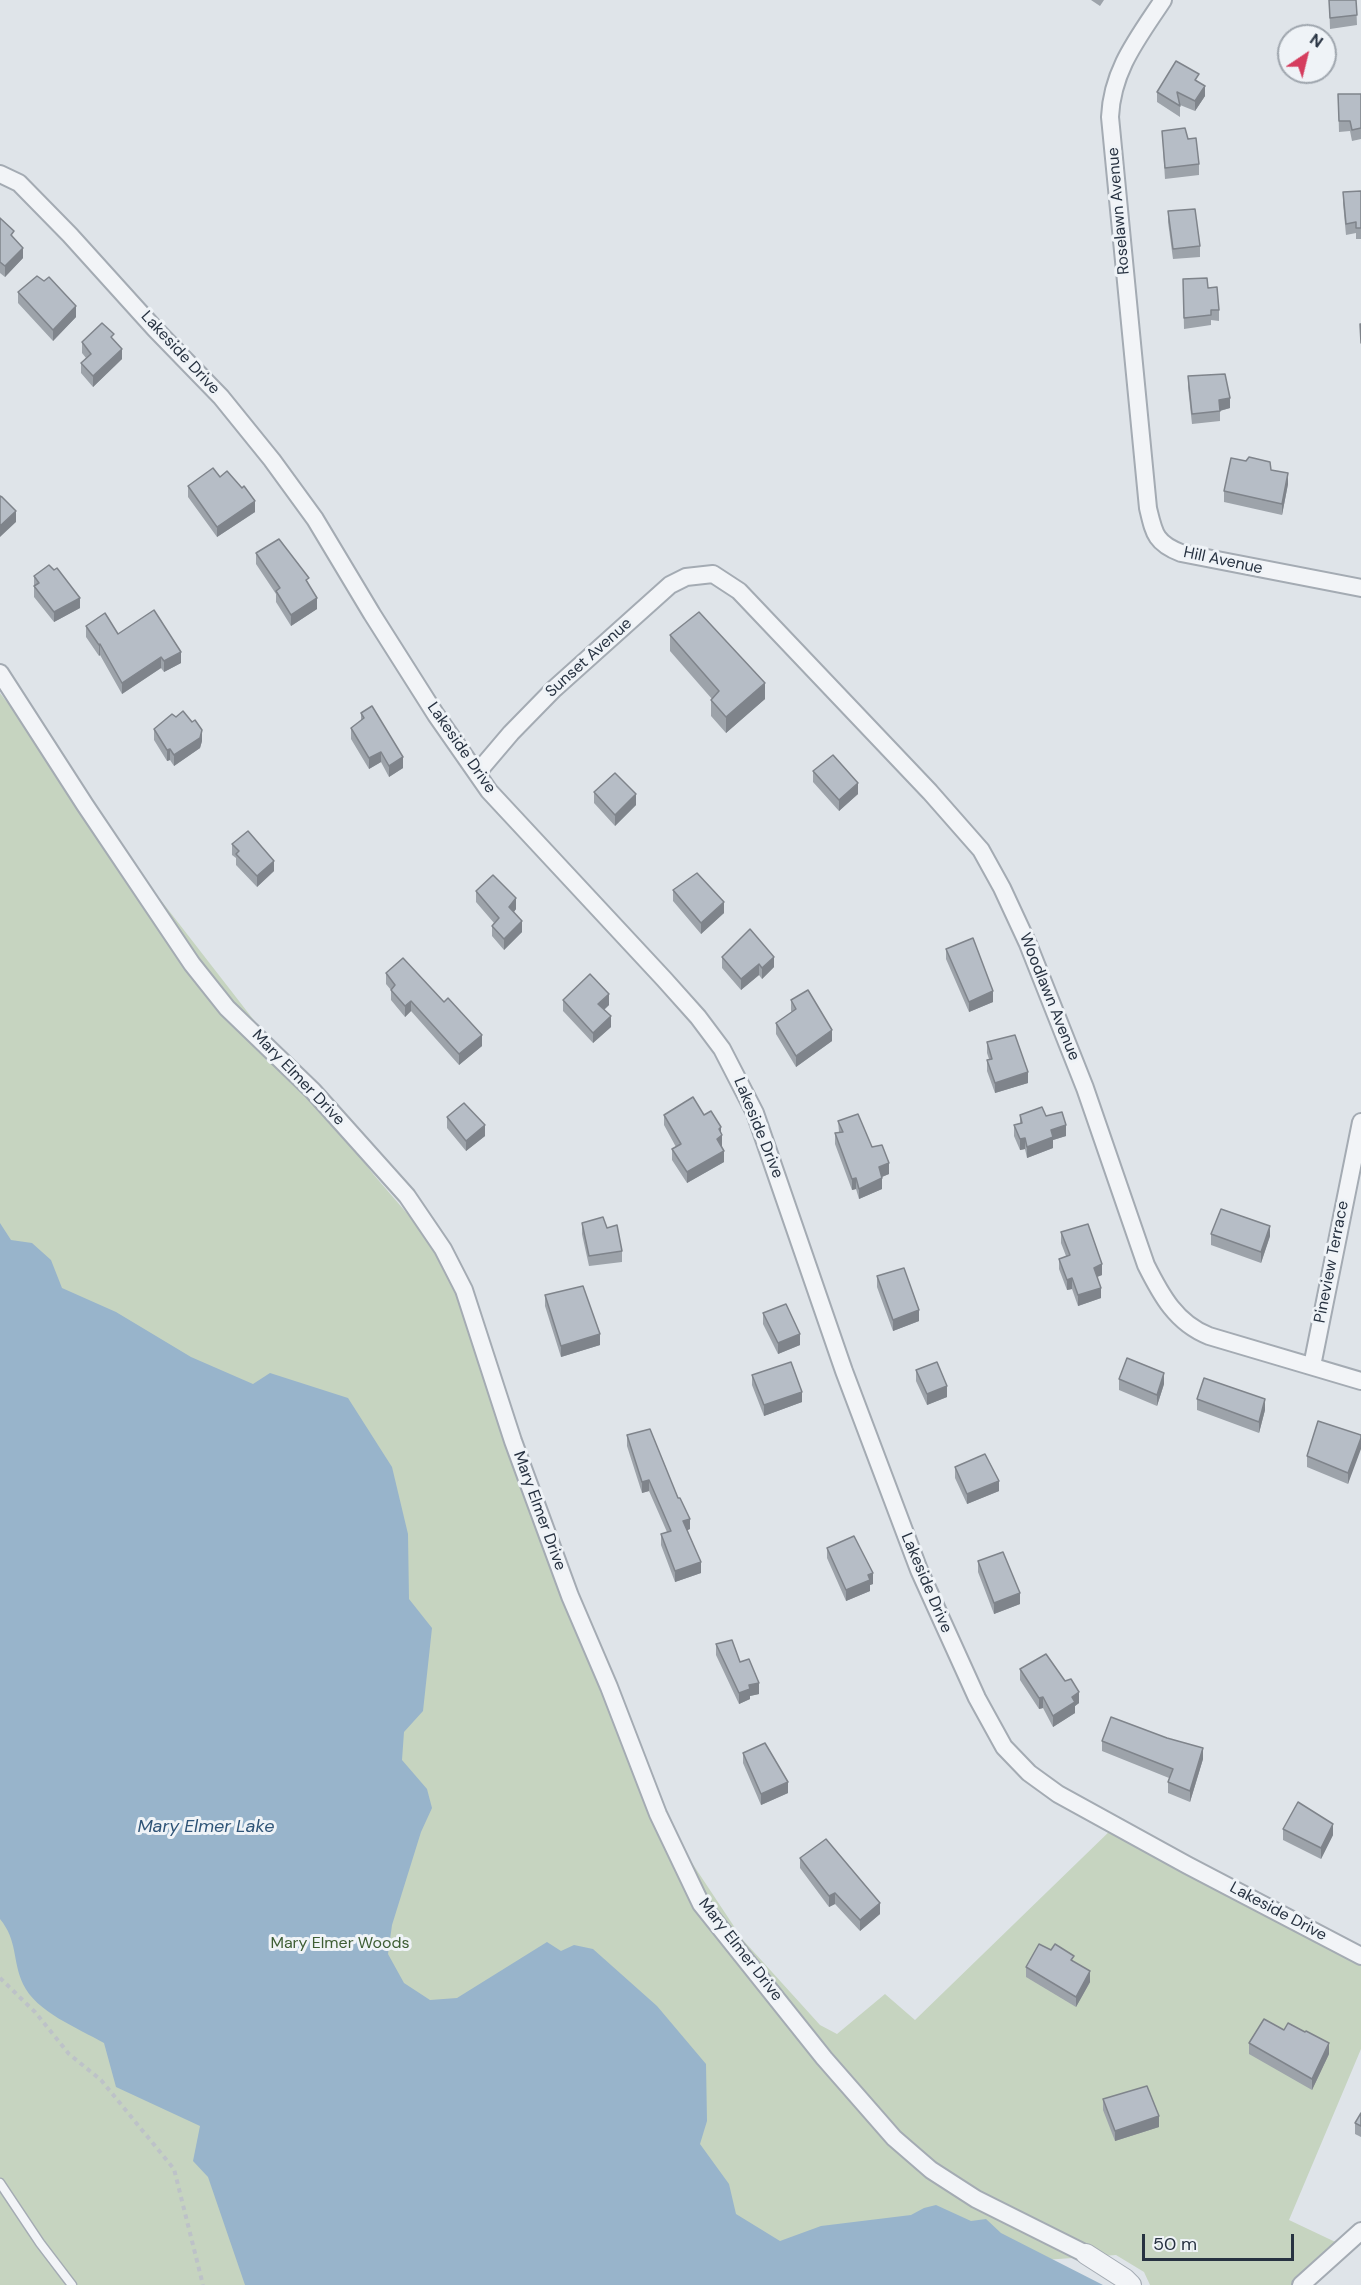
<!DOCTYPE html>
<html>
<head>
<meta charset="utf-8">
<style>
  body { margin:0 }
  #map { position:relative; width:1361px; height:2285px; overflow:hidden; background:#dfe4e9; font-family:"DM Sans",sans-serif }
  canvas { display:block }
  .north { position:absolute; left:1277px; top:24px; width:60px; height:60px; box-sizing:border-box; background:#eff3f7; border:2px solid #9fa6ae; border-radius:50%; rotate:35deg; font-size:16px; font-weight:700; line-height:24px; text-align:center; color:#273241 }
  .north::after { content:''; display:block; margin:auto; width:21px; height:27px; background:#d53d5e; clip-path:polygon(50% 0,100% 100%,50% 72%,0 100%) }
  .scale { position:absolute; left:1142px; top:2234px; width:152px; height:27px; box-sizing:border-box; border:3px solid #273241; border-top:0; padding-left:8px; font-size:18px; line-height:21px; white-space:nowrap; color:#273241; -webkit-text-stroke:4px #eff3f7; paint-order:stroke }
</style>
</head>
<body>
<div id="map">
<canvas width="1361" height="2285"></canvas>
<div class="north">N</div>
<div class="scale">50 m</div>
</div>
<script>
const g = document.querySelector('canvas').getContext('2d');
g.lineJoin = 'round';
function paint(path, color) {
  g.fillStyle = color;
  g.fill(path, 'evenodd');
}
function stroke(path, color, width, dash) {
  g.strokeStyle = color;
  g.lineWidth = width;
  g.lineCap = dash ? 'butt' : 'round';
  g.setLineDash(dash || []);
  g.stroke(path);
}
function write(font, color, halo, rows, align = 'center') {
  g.font = font + ' "DM Sans",sans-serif';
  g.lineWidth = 6;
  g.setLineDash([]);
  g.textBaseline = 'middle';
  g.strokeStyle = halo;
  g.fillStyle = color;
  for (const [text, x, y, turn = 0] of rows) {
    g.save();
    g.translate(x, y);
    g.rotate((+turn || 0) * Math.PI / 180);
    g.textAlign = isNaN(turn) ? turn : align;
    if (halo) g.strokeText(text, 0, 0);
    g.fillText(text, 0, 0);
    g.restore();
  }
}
paint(new Path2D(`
  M0,693l374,482 43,50 35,51 197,522 94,142 77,85 17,9 48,-40 30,26 200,-194 246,127v96l-72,171 57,27 -41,38h-155l-6,-13 -28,-17 -72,5 48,25h-1092z`), '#c6d4c0');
paint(new Path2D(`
  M0,1223l11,17 21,3 19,17 11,28 54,24 75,45 62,27 17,-11 78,25 44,69 16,67 1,65 23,29 -9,83 -19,21 -2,28 25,29 5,19 -11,24 -29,93 -4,29 16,29 26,17 27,-2 90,-56 14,9 13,-6 19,4 64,57 49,58 1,57 -7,23 29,40 7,30 44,27 41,-15 90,-11 13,-7 12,-3 35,16 15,-2 15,14 102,52h-858l-37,-108 -15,-16 7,-35 -84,-39 -12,-44c-26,-15 -68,-31 -81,-59 -11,-24 -5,-43 -23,-65z`), '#98b4cb');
const service = new Path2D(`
  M0,2183l40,60 32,42`);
const minor = new Path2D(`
  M1163,0c-25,38 -51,70 -53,117l38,391c6,25 7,35 33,45l180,35
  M0,174l19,9 51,52 85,94 66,68 51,63 43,59 57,95 64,101 53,76 175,188 34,38 24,32 33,64 89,258 75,199 58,128 27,49 25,26 29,21 129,71 174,91
  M0,673l85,132 107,159 35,44 86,83 94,105 36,53 21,41 49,151 57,155 39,91 49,127 43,90 123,154 70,80 37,32 45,29 110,55
  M477,773l34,-40 43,-44 116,-104 16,-8 27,-3 26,17 191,201 51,58 21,38 26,56 57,144 61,177c15,30 30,58 63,71l152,45
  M1312,1366l49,-244
  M1301,2285l60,-54`);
const tertiary = new Path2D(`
  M1086,2254l39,25 6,6`);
stroke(service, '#a4abb3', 11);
stroke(minor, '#a4abb3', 20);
stroke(tertiary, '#a4abb3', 22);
stroke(new Path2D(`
  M0,1978l35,34 34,42 32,26 73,89 29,116`), '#bdc2c8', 4, [4.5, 4.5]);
stroke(service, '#f2f4f7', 8);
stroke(minor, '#f2f4f7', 16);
stroke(tertiary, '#f2f4f7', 20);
paint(new Path2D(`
  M1091,0h13l-4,6z
  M1329,0h27l1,25 -27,4z
  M1199,82l6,14 -10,15 -15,-6v12l-23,-15v-10z
  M1338,94h23v45l-9,2 -2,-10 -11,1z
  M1162,131l26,8 11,25v11l-34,4z
  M1361,191v48h-5v-6l-10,2 -3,-32v-11z
  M1168,211l32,35v11l-27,2 -5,-37z
  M0,218l14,20 9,20 -18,19 -5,-4z
  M1183,279l25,9 11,22v11l-8,-1v5l-27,4z
  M18,292l58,25 -23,24 -35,-38z
  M114,340l8,19 -29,28 -12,-14v-10l5,-5 -4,-5v-11z
  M1188,376l42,32 -10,3v10l-28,3 -4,-37z
  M1271,470l17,14 -6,31 -58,-13v-11z
  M220,477l35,35 -38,25 -29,-40v-11z
  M256,553l53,32 8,24 -26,17 -15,-24v-8l-20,-30z
  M34,576l46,32 -26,14 -20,-25z
  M86,626l32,8 63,29 -17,9 -3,-4 -39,26 -22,-39 -1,1 -13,-19z
  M670,635l95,64 -39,34 -15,-17v-16l1,-1 -42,-48z
  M361,713l42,55 -14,9 -8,-15 -12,7 -18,-30v-11l10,-7z
  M176,717l16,5 10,19 -2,7 -26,18 -4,-6 -3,1 -13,-21v-11z
  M813,771l45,23 -19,17 -26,-29z
  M594,792l42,13 -21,21 -21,-23z
  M232,844l42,27 -17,16 -21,-22v-7l-4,-3z
  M673,890l51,23 -23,21 -28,-33z
  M476,891l40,18 -2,3 8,20 -18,18 -12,-14v-10l2,-3 -18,-21z
  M946,949l47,53 -24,10 -23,-53z
  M722,957l52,10 -12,12 -3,-4 -18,15 -19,-22z
  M386,973l96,73 -23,19 -48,-54 -6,6 -14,-17v-10l-5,-6z
  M563,1000l46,5 -5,5 7,17 -18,16 -30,-32z
  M791,1000l41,41 -36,26 -20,-33v-11l16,-11 -1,-1z
  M987,1042l41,41 -33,10 -8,-22v-11l2,-1 -2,-6z
  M664,1115h40l17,18 1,13h-1l3,16 -37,21 -15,-23v-11l4,-2 -12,-22z
  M1020,1115l26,1 20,20 -13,4v8l-26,10 -2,-9 -5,1 -6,-14v-11l6,-2z
  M447,1117l38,19 -19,15 -19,-23z
  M838,1121l34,26 17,27 -7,3v12l-23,10 -3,-10 -4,1 -17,-46v-11l4,-1z
  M582,1223l25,5 15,23v11l-33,4 -7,-32z
  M1061,1232l41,43 -5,2 4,21 -23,8 -6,-17 -5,1 -8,-21v-10l7,-3 -5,-13z
  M1211,1234l59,2 -9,27 -50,-18z
  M877,1276l42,45 -26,10 -16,-44z
  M545,1295l55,50 -39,12 -16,-51z
  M763,1313l37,32 -22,9 -15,-30z
  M916,1370l31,27 -20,8 -11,-24z
  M752,1375l50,27 -38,14 -12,-31z
  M1119,1379l45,5 -7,22 -38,-16z
  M1197,1399l68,11 -6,23 -62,-23z
  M627,1435l63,94 -3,1 14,43 -26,9 -14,-37v-11l6,-2 -18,-41 -7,2 -15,-47z
  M1361,1435l-13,49 -41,-17v-11z
  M955,1467l44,24 -32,13 -12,-26z
  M827,1548l46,36 -3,1v6l-24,10 -19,-43z
  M978,1561l42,43 -26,10 -16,-42z
  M716,1644l24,18 19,32 -9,2v3l-11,5 -23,-49z
  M1020,1669l45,12 14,22 -4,3v7l-22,14 -10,-19 -4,1 -19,-29z
  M1102,1741l101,18 -13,43 -22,-9v-11l1,-4 -67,-27z
  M743,1753l45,40 -27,12 -18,-42z
  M1283,1829l50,6 -12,24 -38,-19z
  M800,1858l80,56 -20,17 -25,-27 -6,3 -29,-39z
  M1074,1962l16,20 -14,25 -50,-30v-10z
  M1284,2030l21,2 24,22 -17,36 -63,-36v-11z
  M1103,2099l56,28 -44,14 -12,-31z
  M1361,2113v24l-6,-3v-11z`), '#9da3aa');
paint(new Path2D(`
  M1205,86v10l-10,15v-10z
  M23,248v10l-18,19v-11z
  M76,306v11l-23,24v-11z
  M122,349v10l-29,28v-11z
  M1230,398v10l-11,3v-11z
  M1288,473v11l-6,31v-11z
  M255,501v11l-38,25v-10z
  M16,511v11l-16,15v-11z
  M80,598v10l-26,14v-10z
  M317,598v11l-26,17v-11z
  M100,644v11l-1,1v-11z
  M181,652v11l-17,9v-11z
  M161,657v11l-39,26v-11z
  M765,683v16l-39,34v-16z
  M202,730v11l-2,7 -26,18v-11z
  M170,749v11l-3,1v-11z
  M381,752v10l-12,7v-11z
  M403,757v11l-14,9v-11z
  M858,783v11l-19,17v-11z
  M636,794v11l-21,21v-11z
  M274,861v10l-17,16v-11z
  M516,898v11l-7,9v-11z
  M724,902v11l-23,21v-11z
  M522,921v11l-18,18v-11z
  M774,957v10l-12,12v-11z
  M759,964v11l-18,15v-11z
  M993,991v11l-24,10v-10z
  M609,994v11l-11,10v-11z
  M411,1001v10l-6,6v-11z
  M611,1016v11l-18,16v-10z
  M832,1030v11l-36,26v-11z
  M482,1035v11l-23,19v-11z
  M1028,1072v11l-33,10v-10z
  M485,1125v11l-19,15v-10z
  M1066,1125v11l-13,4v8l-26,10v-11l24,-17z
  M721,1127v9l1,-1v11l-5,4v-11l2,-10z
  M1025,1138v11l-5,1v-11z
  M724,1151v11l-37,21v-11z
  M889,1163v11l-10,4v-11z
  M856,1178v11l-4,1v-11z
  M882,1178v11l-23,10v-10z
  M1270,1226v10l-9,27v-11z
  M1102,1264v11l-8,3v-10z
  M1072,1278v11l-5,1v-10z
  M1101,1288v10l-23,8v-11z
  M919,1310v11l-26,10v-11z
  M600,1334v11l-39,12v-11z
  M800,1334v11l-22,9v-11z
  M1164,1373v11l-7,22v-11z
  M947,1386v11l-20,8v-11z
  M802,1392v10l-38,14v-11z
  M1265,1399v11l-6,23v-11z
  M1361,1438v11l-13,35v-11z
  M649,1480v11l-7,2v-11z
  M999,1481v10l-32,13v-10z
  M690,1519v10l-7,3v-11z
  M701,1562v11l-26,9v-11z
  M873,1573v11l-3,1v6l-24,10v-11l22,-15z
  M1020,1593v11l-26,10v-11z
  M759,1683v11l-9,2v3l-11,5v-11l10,-8z
  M1079,1692v11l-4,3v7l-22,14v-11l19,-19z
  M1043,1697v11l-4,1v-11z
  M1203,1748v11l-13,43v-11z
  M788,1782v11l-27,12v-11z
  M1333,1824v11l-12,24v-11z
  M835,1893v11l-6,3v-11z
  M880,1903v11l-20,17v-11z
  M1090,1971v11l-14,25v-10z
  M1329,2043v11l-17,36v-11z
  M1159,2116v11l-44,14v-10z`), '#7f848b');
const building = new Path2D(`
  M1329,0h27l1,15 -27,3z
  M1176,61l23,13 -4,6 10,6 -10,15 -18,-9 3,14 -23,-14z
  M1338,94h23v34l-9,2 -2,-9h-11z
  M1185,128l3,11 8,-1 3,26 -34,4 -3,-37z
  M1361,191v37h-5v-6l-10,2 -3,-32z
  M1195,209l5,37 -27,3 -5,-38z
  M0,218l14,13 -3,4 12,13 -18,18 -5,-4z
  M37,276l7,5 5,-4 27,29 -23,24 -35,-38z
  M1207,278l1,10 9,-1 2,23h-8v5l-27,3 -1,-39z
  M102,323l12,11 -3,3 11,12 -29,27 -12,-13 10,-9 -9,-12z
  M1360,324h1v19z
  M1225,374l5,24 -11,2 1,11 -28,3 -4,-38z
  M1249,457l21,5 1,8 17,3 -6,31 -58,-13 7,-33 15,3z
  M213,468l7,9 7,-6 15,17 2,-2 11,15 -38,26 -29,-41z
  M0,496l2,1 14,14 -16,15z
  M279,539l30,39 -3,2 11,18 -26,17 -15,-24 4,-3 -24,-35z
  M49,565l5,5 3,-2 23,30 -26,14 -20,-26 5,-3 -5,-7z
  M154,610l27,42 -17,9 -3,-4 -39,26 -22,-39 -1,1 -13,-19 19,-13 13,21z
  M699,612l66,71 -39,34 -15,-17 8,-9 -49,-56z
  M372,706l31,51 -14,9 -8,-14 -12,6 -18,-30 13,-10 -3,-5z
  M183,711l9,11 3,-2 7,10 -2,8 -26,17 -4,-6 -3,1 -13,-21 18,-15 4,3z
  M833,755l25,28 -19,17 -26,-29z
  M615,773l21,21 -21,21 -21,-23z
  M248,831l26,30 -17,15 -21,-22 3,-3 -7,-7z
  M697,873l27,29 -23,21 -28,-33z
  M493,875l23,23 -7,9 13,14 -18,18 -12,-13 7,-8 -23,-27z
  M750,929l24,28 -12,11 -3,-4 -18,15 -19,-22z
  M973,938l20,53 -24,11 -23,-53z
  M403,958l41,44 4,-4 34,37 -23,19 -48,-53 -6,5 -14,-16 4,-5 -9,-12z
  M590,974l19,20 -11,10 13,12 -18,17 -30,-33z
  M808,990l24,40 -36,26 -20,-33 20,-14 -5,-9z
  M1015,1035l13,37 -33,11 -8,-23 5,-1 -5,-17z
  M693,1097l11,18 7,-4 10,16 -2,2 3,6 -5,4 7,12 -37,21 -15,-23 9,-5 -17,-29z
  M464,1103l21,22 -19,16 -19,-24z
  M1042,1107l4,9 16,-4 4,13 -15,5 2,7 -26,10 -2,-9 -5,1 -6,-14 8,-2 -2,-8z
  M858,1114l14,33 10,-2 7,18 -10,4 3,11 -23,11 -3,-11 -4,1 -17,-46 8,-1 -5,-11z
  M1221,1209l49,17 -9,26 -50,-18z
  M603,1217l4,11 10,-3 5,26 -33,5 -7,-33z
  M1088,1224l14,40 -8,4 7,20 -23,7 -6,-17 -5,2 -8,-21 11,-4 -9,-23z
  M904,1268l15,42 -26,10 -16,-44z
  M583,1286l17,48 -39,12 -16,-51z
  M786,1304l14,30 -22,9 -15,-30z
  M1127,1358l37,15 -7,22 -38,-16z
  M791,1362l11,30 -38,13 -12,-30z
  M937,1362l10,24 -20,8 -11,-24z
  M1204,1378l61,21 -6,23 -62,-23z
  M1318,1421l43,14v3l-13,35 -41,-17z
  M650,1429l28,69h2l10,21 -7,2 18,41 -26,9 -14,-37 10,-3 -22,-51 -7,2 -15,-47z
  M985,1454l14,27 -32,13 -12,-27z
  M854,1536l19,37 -5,2 2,5 -24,10 -19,-42z
  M1003,1552l17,41 -26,10 -16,-42z
  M732,1640l8,22 9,-3 10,24 -10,2 1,4 -11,4 -23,-49z
  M1046,1654l19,27 6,-2 8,13 -7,5 3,5 -22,14 -10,-19 -4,1 -19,-29z
  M1111,1717l56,21 36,10 -13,43 -22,-9 5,-13 -71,-28z
  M765,1743l23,39 -27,12 -18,-41z
  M1298,1802l35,22 -12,24 -38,-19z
  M826,1839l54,64 -20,17 -25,-27 -6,3 -29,-38z
  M1039,1944l12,6 4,-6 19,12 -3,4 19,11 -14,26 -50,-30z
  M1264,2019l20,11 4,-7 17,9 1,-1 23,12 -17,36 -63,-36z
  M1147,2086l12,30 -44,15 -12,-32z
  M1361,2113v13l-6,-3z`);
paint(building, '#b6bdc6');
stroke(building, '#7f848b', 1.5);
write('16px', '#273241', '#eff3f7', [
  ["Roselawn Avenue",1119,211,-95],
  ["Lakeside Drive",180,353,47],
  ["Hill Avenue",1223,561,12],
  ["Sunset Avenue",589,658,-42],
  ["Lakeside Drive",461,748,55],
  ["Woodlawn Avenue",1049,997,68],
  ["Mary Elmer Drive",298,1078,46],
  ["Lakeside Drive",758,1128,68],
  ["Pineview Terrace",1332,1262,-79],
  ["Mary Elmer Drive",539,1511,70],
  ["Lakeside Drive",926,1583,67],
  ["Lakeside Drive",1278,1912,28],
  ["Mary Elmer Drive",740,1950,52]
]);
write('16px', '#3e5e34', '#eff3f7', [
  ["Mary Elmer Woods",340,1944]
]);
write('italic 18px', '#2f5477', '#eff3f7', [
  ["Mary Elmer Lake",206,1827]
]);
</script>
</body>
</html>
